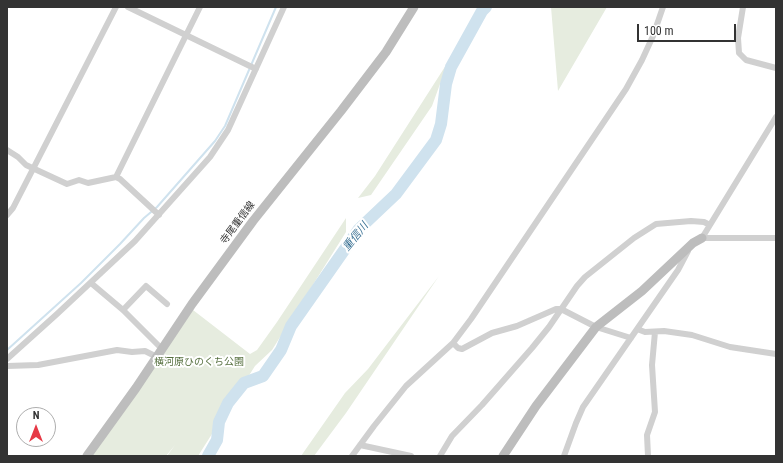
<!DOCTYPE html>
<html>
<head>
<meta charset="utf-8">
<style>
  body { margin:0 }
  #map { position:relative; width:783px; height:463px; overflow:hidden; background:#fff; font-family:"Roboto Condensed",sans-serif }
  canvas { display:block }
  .frame { position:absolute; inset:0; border:8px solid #333; pointer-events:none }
  .north { position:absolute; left:16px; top:407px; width:40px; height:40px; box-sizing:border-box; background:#fff; border:1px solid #adadad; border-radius:50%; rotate:0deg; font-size:11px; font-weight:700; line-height:16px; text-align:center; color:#333 }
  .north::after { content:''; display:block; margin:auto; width:14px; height:18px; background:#e63946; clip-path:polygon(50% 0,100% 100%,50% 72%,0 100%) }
  .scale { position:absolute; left:637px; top:24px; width:99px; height:18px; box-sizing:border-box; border:2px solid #333; border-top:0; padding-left:5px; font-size:12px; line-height:14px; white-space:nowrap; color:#333; -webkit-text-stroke:3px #fff; paint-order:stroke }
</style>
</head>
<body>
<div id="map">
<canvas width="783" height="463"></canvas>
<div class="frame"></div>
<div class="north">N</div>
<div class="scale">100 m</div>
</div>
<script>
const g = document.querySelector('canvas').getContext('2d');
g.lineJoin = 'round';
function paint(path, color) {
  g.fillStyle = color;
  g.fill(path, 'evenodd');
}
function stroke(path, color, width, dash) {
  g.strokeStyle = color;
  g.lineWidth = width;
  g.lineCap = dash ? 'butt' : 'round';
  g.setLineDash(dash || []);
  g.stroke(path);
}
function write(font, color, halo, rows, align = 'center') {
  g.font = font + ' "Roboto Condensed","Noto Sans JP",sans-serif';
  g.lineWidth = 4;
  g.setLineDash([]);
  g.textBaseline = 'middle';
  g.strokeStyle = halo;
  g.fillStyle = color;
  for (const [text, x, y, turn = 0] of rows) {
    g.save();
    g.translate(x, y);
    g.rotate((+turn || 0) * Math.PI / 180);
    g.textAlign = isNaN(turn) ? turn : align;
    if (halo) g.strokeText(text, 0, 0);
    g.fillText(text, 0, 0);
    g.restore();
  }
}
paint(new Path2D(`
  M551,7h56l-49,84z
  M448,62l-16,44 -61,89 -13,3 17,-22z
  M346,218v14l-74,118 -17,16 -57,90h-31l8,-11 -9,11h-75l102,-146 57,44 7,-4 20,-28z
  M439,276l-93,137 -32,43h-13l44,-63 23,-24z`), '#e6ecdf');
stroke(new Path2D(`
  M7,350l74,-67 39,-39 24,-26 13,-11 58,-66 10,-15 51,-119`), '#cfe2ee', 2);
stroke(new Path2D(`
  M208,456l9,-16 2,-18 9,-19 16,-20 19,-7 18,-26 10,-24 68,-97 37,-35 40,-54 5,-16 5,-40 5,-17 31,-56 4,-4`), '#cfe2ee', 12);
stroke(new Path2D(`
  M128,7l128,62
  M743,7l-5,31 1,15 7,7 30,8
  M7,150l11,7 8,8 41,19 12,-4 9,3 28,-6 84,-170
  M116,177l4,2 39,36
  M7,215l6,-7 103,-201
  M702,238l74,-121
  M702,238h74
  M91,283l32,27 39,39
  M123,310l23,-24 21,18
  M637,329l8,3 19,-1 28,4 38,12 46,7
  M453,343l5,5 4,1 30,-16 25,-7 39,-17h5l35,18 35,11
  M7,359l50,-45 78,-73 75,-84 18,-27 56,-123
  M7,366l31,-1 79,-15 15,2 13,-1 12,6
  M360,445l51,11
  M352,456l22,-30 32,-40 47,-43 18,-24 155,-230 16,-29 11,-24 10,-29
  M440,456l12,-20 30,-31 50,-57 17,-21 28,-41 8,-9 49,-39 22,-14 35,-3 13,1 6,3
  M564,456l12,-33 7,-16 95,-137 10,-19
  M648,456l-1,-21 8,-23 -3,-47 3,-33`), '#d0d0d0', 6);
stroke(new Path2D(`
  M87,456l49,-68 56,-84 61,-83 88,-110 45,-59 28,-45
  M503,456l33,-50 60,-79 46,-36 51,-48 9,-5`), '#bdbdbd', 9);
write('10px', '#333', '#fff', [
  ["寺尾重信線",238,223,-53]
]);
write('10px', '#56703f', '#fff', [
  ["横河原ひのくち公園",199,362]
]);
write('italic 11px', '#3f7597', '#fff', [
  ["重信川",356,237,-51]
]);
</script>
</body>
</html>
